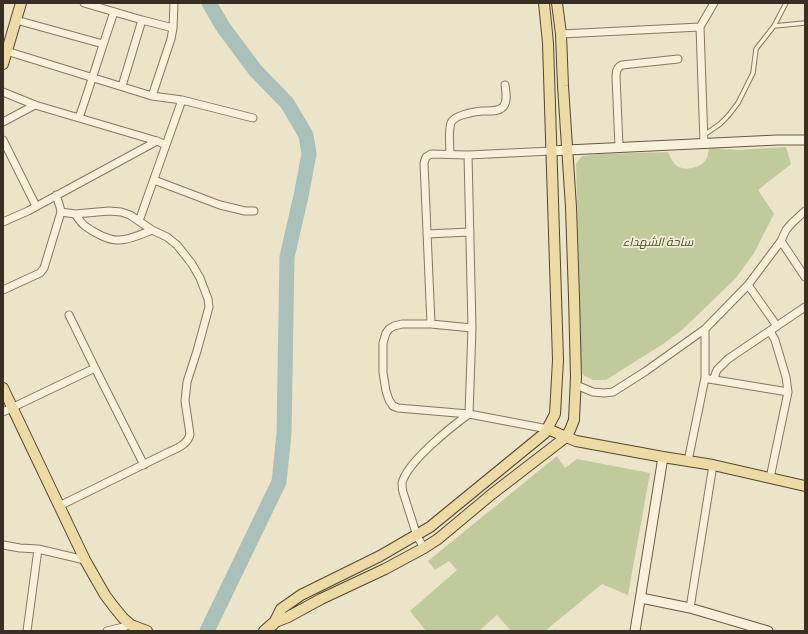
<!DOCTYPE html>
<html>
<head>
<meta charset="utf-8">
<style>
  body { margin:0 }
  #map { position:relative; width:808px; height:634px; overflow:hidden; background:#ece4c9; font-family:Bitter,serif }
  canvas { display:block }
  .frame { position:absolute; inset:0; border:4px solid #382e21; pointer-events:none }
</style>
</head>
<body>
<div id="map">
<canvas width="808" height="634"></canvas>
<div class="frame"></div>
</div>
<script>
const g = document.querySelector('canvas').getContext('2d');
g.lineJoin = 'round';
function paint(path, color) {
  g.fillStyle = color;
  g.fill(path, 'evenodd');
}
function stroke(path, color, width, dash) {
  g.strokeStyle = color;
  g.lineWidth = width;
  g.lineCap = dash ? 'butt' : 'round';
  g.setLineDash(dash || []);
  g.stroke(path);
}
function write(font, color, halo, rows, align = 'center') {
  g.font = font + ' Bitter,Cairo,serif';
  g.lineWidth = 3.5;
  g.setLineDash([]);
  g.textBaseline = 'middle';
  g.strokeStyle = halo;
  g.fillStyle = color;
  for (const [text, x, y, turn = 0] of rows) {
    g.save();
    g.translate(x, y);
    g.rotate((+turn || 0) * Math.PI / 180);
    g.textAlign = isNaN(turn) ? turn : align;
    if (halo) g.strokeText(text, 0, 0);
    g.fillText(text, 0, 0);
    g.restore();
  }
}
paint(new Path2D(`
  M786,147l5,17 -33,26 16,24 -20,39 -19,26 -53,51 -19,14 -57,36h-13l-10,-5 -3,-15v-52l-4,-144 6,-8 18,-2 68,-2c2,5 6,13 11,15 10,4 23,0 28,-9 1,-3 1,-7 2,-10l28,2z
  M557,456l8,12 12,-9 73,14 -22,122 -26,-11 -57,47h-34l-14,-16 -18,16h-53l-16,-20 47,-41 -8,-9 -14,9 -7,-9z`), '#c1ca9d');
stroke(new Path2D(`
  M207,631l72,-149 5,-48 3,-177 14,-61 8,-42 -3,-19 -19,-32 -32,-33 -32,-43 -14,-24`), '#a9c0bb', 15);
const lane = new Path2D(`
  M774,26l31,-3
  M704,135l16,-11 8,-8 10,-13 15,-30 3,-24 18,-23 12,-23`);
const street = new Path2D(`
  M84,3l58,17 31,8
  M16,20l87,24
  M561,34l139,-7
  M3,50l149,46 30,4 71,18
  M122,86l20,-66
  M3,92l32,13 122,36 9,4
  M152,96l19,-57 2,-11 1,-25
  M79,118c12,-35 23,-71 35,-106
  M3,122l32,-17
  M3,140l33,66
  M704,143l-4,-116 14,-24
  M619,147l-3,-71c0,-5 1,-9 6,-11l56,-6
  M450,154c0,-8 -2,-23 1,-31 3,-8 23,-11 31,-12 7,0 16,1 21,-4 5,-6 3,-15 2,-22
  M154,180l66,25 25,6h9
  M75,214c3,4 6,9 10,12 8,6 24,15 34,14 11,0 23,-6 33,-10
  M139,221l43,-121
  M3,222l25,-11 129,-70
  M427,234l43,-2
  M781,241l24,36
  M748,285l29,41
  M3,290l37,-17 4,-5 17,-56 -1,-5 -4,-12
  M69,315l26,53 49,97
  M431,324l-7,-161 2,-6 5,-3 37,1 84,-4
  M472,328l-41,-4h-29l-8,2 -5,3 -3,4 -3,10v30l3,18 3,9 4,6 5,2 71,6 79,15
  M709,379l79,13
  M714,380l1,-5 2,-5 11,-11 77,-52
  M576,385l17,7 11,1 9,-1 33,-21 59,-42 43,-44 33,-44 5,-11 6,-7 13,-12
  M3,412l92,-44
  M688,461l17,-83v-49
  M770,478l18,-86 -2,-15 -11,-37 -5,-9
  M59,506l110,-54c9,-4 19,-8 21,-18l-5,-33 2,-19 10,-31 12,-44 -1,-8 -8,-21 -8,-14 -15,-19 -10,-8 -15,-7 -22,-15 -9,-3 -12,-1 -34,3 -14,-2
  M3,545l17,3 18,1 47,11
  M424,548l-7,-12 -14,-44c-1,-3 -1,-6 -1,-9 5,-21 49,-56 67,-69l3,-86 -4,-173
  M690,608l23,-143
  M27,631l11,-82
  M107,631l24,-6`);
const secondary = new Path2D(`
  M552,151l15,-1 210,-10h28
  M641,598l49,10 78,23
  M635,631l28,-174`);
const primary = new Path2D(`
  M3,64l18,-61
  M3,388l82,172 20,35 9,12 9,11 8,7 16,6
  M548,429l18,8 10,4 87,16 50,8 92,21
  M273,625l8,-16 20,-14 79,-39 50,-29 115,-94 10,-19 3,-54 -10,-317 -4,-40
  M264,631l9,-8 15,-6 33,-18 64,-30 39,-21 14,-9 54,-45 74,-57 4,-7 4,-10 2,-43 -2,-80 -3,-90 -8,-121 -2,-52 -4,-31`);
stroke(lane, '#87775f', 5.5);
stroke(street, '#87775f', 9);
stroke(secondary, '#695842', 11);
stroke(primary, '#554532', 12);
stroke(lane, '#f7f1dc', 3.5);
stroke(street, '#f7f1dc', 7);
stroke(secondary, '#f7f1dc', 9);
stroke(primary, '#ecdba4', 10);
write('italic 12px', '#455329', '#f4eed8', [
  ["ساحة الشهداء",658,243]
]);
</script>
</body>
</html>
